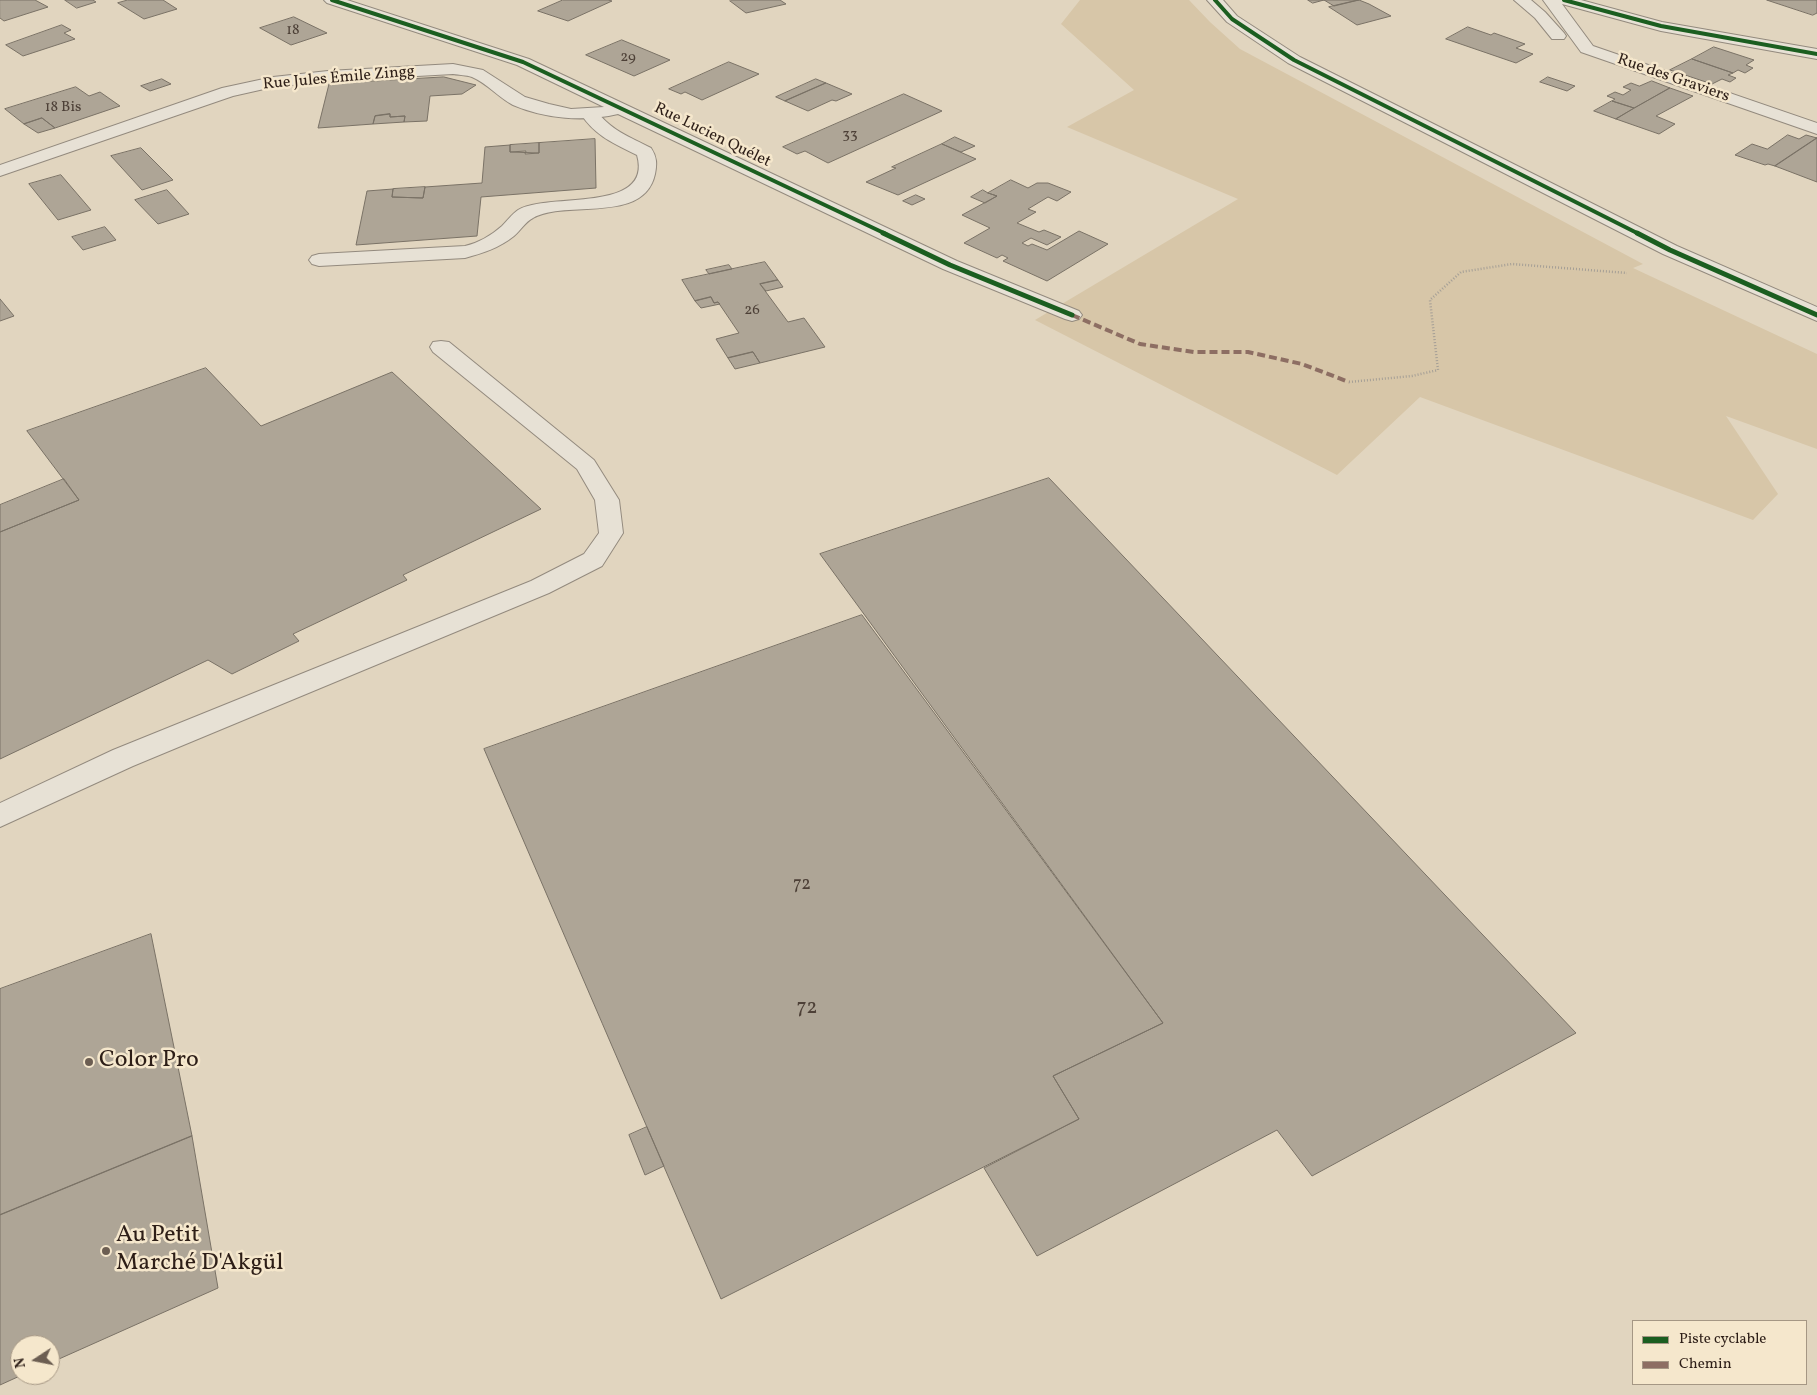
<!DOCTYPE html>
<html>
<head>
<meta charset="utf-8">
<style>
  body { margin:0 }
  #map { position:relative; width:1817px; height:1395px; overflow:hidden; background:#e1d5bf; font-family:Vollkorn,serif }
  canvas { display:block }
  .legend { position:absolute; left:1632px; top:1320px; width:175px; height:65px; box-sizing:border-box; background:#f5e7cc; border:1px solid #a59784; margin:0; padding:6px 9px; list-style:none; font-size:15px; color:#2d1e17 }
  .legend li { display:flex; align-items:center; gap:10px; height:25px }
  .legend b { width:25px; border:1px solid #a59784 }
  .north { position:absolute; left:10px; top:1335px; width:50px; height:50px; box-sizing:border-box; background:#f5e7cc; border:1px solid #a59784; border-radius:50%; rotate:259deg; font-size:14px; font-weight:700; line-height:20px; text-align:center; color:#2d1e17 }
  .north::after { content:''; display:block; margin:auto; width:18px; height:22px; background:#6c5e52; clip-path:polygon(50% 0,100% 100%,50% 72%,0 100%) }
</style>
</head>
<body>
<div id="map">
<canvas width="1817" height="1395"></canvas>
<ul class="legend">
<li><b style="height:6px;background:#1b5e20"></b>Piste cyclable</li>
<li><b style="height:6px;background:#8d6e63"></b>Chemin</li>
</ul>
<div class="north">N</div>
</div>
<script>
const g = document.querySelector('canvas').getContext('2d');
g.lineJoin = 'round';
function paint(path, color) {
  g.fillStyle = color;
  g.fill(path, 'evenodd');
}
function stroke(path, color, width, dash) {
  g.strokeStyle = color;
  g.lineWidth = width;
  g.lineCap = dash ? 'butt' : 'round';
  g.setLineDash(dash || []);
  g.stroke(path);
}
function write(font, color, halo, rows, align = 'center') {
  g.font = font + ' Vollkorn,serif';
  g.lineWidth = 5;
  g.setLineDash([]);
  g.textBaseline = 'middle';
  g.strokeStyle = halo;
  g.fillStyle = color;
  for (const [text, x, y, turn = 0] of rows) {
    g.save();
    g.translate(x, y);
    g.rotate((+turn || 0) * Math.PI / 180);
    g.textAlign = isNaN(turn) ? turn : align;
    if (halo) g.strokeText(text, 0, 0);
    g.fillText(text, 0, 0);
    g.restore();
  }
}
paint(new Path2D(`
  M1080,0h109l21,22 30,27 403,215 -10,4 184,86v95l-91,-33 52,78 -25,26 -333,-123 -83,78 -302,-155 203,-121 -171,-72 67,-37 -73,-66z`), '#d7c6a8');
const building = new Path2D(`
  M0,0h35l13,7 -44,14 -4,-3z
  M65,0h28l3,2 -19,6z
  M128,0h35l14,9 -33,10 -26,-16z
  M563,0h45l4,1 -44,20 -30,-10z
  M731,0h49l6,4 -40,9 -16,-12z
  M1308,0h51l-25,6 -10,-6 -11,3z
  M1359,0l10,4 22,12 -34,9 -28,-18z
  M1767,0h50v13l-4,2z
  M294,17l33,16 -36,12 -31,-17z
  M62,25l9,5 -7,3 11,6 -52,17 -17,-11z
  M1468,27l23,8 3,-2 31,11 -9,4 17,6 -17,9 -70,-24z
  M622,40l48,20 -36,16 -48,-21z
  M1714,47l40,13 -8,5 7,3 -8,5 -7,-3 -5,3 -41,-14z
  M1692,59l41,14 -5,2 8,3 -6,4 -8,-3 -10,5 -42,-14z
  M729,62l30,12 -57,26 -17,-8 -4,2 -12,-5z
  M444,77l32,8 -14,9 -32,2 -3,25 -23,1 1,-6 -15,1v-3l-15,2 -2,8 -55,4 11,-44z
  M1548,77l27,9 -8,5 -27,-9z
  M162,79l9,5 -21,7 -9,-5z
  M816,79l10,4 -41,18 -9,-4z
  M1652,81l18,7 -36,20 -22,-7 3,-2 -8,-3 8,-4 8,3 8,-5 -8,-3 8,-4 8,3z
  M826,83l26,11 -16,7 -4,-1 -24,11 -23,-10z
  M76,87l13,9 11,-4 20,14 -65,22 -13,-10 -18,6 -19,-15z
  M1670,88l23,8 -37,20 19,8 -16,10 -43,-15z
  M904,94l38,17 -114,52 -23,-12 -8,3 -14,-7z
  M1612,101l22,7 -18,11 -22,-8z
  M390,114v3l15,-1 -1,6 -31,2 2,-8z
  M42,118l13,10 -17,5 -14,-9z
  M1788,135l11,4 7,-4 11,3 -42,28 -7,-2 -3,1 -30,-10 17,-11 15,5z
  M955,137l20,9 -14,6 -19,-8z
  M1817,138v44l-42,-16z
  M595,139l1,49 -115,9 -4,39 -121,9 11,-54 26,-2 -1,8 31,1 2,-11 57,-4 3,-36 25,-2v7l16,-1 -1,3 14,-1v-10z
  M539,143v10l-29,-1v-7z
  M942,144l34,15 -78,36 -32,-13 30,-14 -4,-1z
  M141,148l32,32 -31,10 -31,-34z
  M61,175l30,35 -33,10 -29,-36z
  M1011,180l17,8 9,-5h11l23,9 -14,9 -9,-4 -20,12 8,3 -19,11 22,9 5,-2 17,7 -14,8 -16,-7 -9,5 6,3 4,-2 15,6 32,-19 29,13 -61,37 -44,-20 5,-3 -6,-3 -5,3 -33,-15 26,-15 -28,-13 35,-19 -9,-3z
  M425,187l-2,11 -31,-1 1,-8z
  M167,190l22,24 -31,10 -23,-24z
  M983,190l5,3 9,3 -12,7 -14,-6z
  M916,195l9,4 -13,6 -9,-4z
  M105,227l11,13 -33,10 -11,-13z
  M765,262l13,18 -18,4 28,38 16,-4 21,29 -65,16 -7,-11 -25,6 -12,-19 23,-6 -21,-31 -4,1 -3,-6 -16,4 -13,-21z
  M729,265l3,4 -23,5 -3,-4z
  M778,280l5,7 -17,4 -6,-7z
  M711,297l3,6 4,-1 2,2 -19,4 -6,-7z
  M0,299l14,17 -14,5z
  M753,352l7,11 -25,6 -7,-11z
  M206,368l55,58 131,-54 149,137 -138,66 4,5 -114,54 6,7 -67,33 -24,-14 -208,99v-227l79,-32 -52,-69z
  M1049,478l527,555 -264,143 -35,-46 -240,126 -53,-88 95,-49 -26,-43 110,-53 -343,-469z
  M64,479l15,21 -79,32v-27z
  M862,615l301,408 -110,53 26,43 -358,180 -237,-550z
  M151,934l41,202 -192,79v-226z
  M647,1127l17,39 -19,9 -16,-40z
  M192,1136l26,152 -168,75v-18h-30v30h2l-22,10v-170z`);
paint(building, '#aea596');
stroke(building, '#7a7266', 1);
const service = new Path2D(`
  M590,109l6,1c14,20 34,27 55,38 6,9 6,16 4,26 -11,51 -89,25 -122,44 -8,4 -13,13 -19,18 -15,12 -31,17 -49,22l-146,8 -7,-2 -3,-4 3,-4 7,-2 146,-8c13,-3 27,-11 37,-20 5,-5 10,-12 16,-16 29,-18 136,4 119,-55 -22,-11 -42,-19 -56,-41l3,-4z
  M441,341l8,1 145,118 25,40 4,33 -21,33 -53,27 -416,173 -133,61v-24l113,-53 418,-169 53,-27 15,-21 -4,-33 -18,-31 -144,-117 -3,-5 3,-5z`);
const minor = new Path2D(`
  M324,0h23l182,59 428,202 122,50 3,4 -3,4 -7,2 -7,-2 -122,-50 -325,-155c-34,8 -72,5 -105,-9 -14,-7 -26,-22 -41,-28 -6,-2 -13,-2 -19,-3l-125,7 -55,6 -40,9 -233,80v-11l222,-77 51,-11 55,-6 125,-7 30,6 42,27 24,7 22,5 33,-2 -87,-42 -190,-62z
  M1207,0h16l14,16 63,41 377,189 140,61v14l-154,-67 -375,-191 -61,-41z
  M1514,0h17l14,12 19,21 2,3 -2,3h-12l-17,-21z
  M1543,0h38l81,22 155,27v10l-156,-28 -99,-27 31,42 224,77v11l-236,-82z`);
stroke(service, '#938a7e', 2);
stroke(minor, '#938a7e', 2);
stroke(new Path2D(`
  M1349,382l63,-6 26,-6 -8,-70 31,-28 51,-8 115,9`), '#a59f96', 2.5, [1, 2]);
paint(service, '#e7e1d5');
paint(minor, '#e7e1d5');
stroke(new Path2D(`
  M1072,315l68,29 54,8h54l54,12 47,18`), '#8d6e63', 4, [8, 4]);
stroke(new Path2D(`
  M332,0l191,62 363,172
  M1215,0l17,19 62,41 345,174
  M1564,0l97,26 156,28`), '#1b5e20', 4);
stroke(new Path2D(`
  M883,233l67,32 122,50
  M1637,233l33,17 147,65`), '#1b5e20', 5);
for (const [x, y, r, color] of [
  [89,1062,5,"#6c5e52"],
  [106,1251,5,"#6c5e52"]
]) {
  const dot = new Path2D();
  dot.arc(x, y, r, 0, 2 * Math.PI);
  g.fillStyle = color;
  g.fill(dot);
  stroke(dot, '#f5e7cc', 2);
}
write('15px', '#4d4037', null, [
  ["18",293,31],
  ["29",628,58],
  ["18 Bis",63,108],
  ["33",850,135],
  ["26",752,311]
]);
write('16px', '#2d1e17', '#f5e7cc', [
  ["Rue Jules Émile Zingg",339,79,-5],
  ["Rue des Graviers",1673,79,19],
  ["Rue Lucien Quélet",712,136,26]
]);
write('18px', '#4d4037', null, [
  ["72",802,886]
]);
write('21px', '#4d4037', null, [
  ["72",807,1009]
]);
write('24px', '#2d1e17', '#f5e7cc', [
  ["Color Pro",99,1062],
  ["Au Petit",116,1237],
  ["Marché D'Akgül",116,1265]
], 'left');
</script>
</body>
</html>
